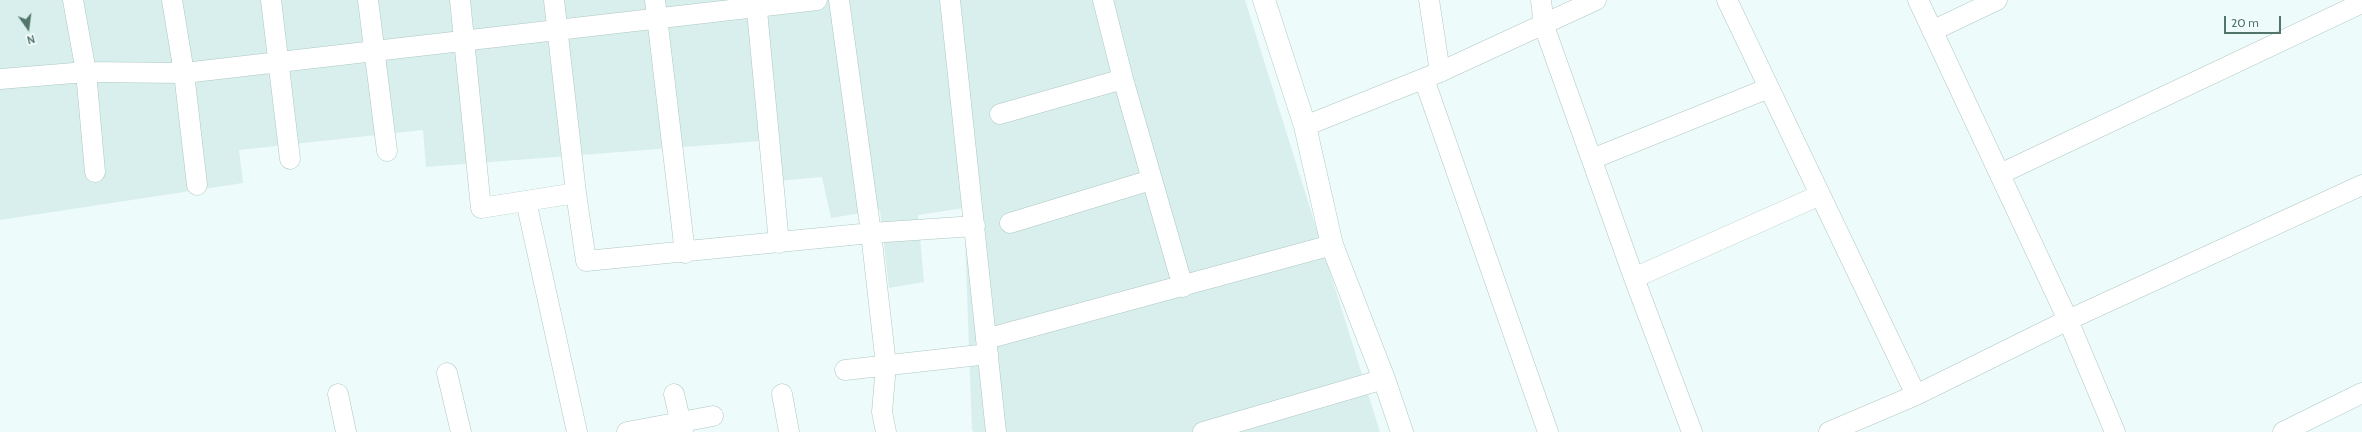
<!DOCTYPE html>
<html>
<head>
<meta charset="utf-8">
<style>
  body { margin:0 }
  #map { position:relative; width:2362px; height:432px; overflow:hidden; background:#edfbfa; font-family:Cabin,sans-serif }
  canvas { display:block }
  .north { position:absolute; left:8px; top:8px; width:40px; height:40px; -webkit-text-stroke:3px #f3fefd; paint-order:stroke; rotate:166deg; font-size:11px; font-weight:700; line-height:16px; text-align:center; color:#517569 }
  .north::after { content:''; display:block; margin:auto; width:14px; height:18px; background:#517569; clip-path:polygon(50% 0,100% 100%,50% 72%,0 100%) }
  .scale { position:absolute; left:2224px; top:16px; width:57px; height:18px; box-sizing:border-box; border:2px solid #517569; border-top:0; padding-left:5px; font-size:12px; line-height:14px; white-space:nowrap; color:#517569; -webkit-text-stroke:3px #f3fefd; paint-order:stroke }
</style>
</head>
<body>
<div id="map">
<canvas width="2362" height="432"></canvas>
<div class="north">N</div>
<div class="scale">20 m</div>
</div>
<script>
const g = document.querySelector('canvas').getContext('2d');
g.lineJoin = 'round';
function paint(path, color) {
  g.fillStyle = color;
  g.fill(path, 'evenodd');
}
function stroke(path, color, width, dash) {
  g.strokeStyle = color;
  g.lineWidth = width;
  g.lineCap = dash ? 'butt' : 'round';
  g.setLineDash(dash || []);
  g.stroke(path);
}
paint(new Path2D(`
  M0,0h1245l135,432h-406l-2,-2 -8,-222 -46,7 6,67 -35,6 -9,-78 -49,8 -9,-41 -45,4 -3,-41 -348,27 -3,-37 -184,20 4,33 -243,37z`), '#d9efed');
const street = new Path2D(`
  M73,0l13,72 9,100
  M172,0l12,73 13,112
  M271,0l19,159
  M368,0l19,151
  M460,0l21,208 95,-15 10,68 285,-28 15,132 -4,47 4,20
  M554,0l22,193
  M655,0l30,253
  M756,0l23,243
  M839,0l32,233 104,-7
  M950,0l46,432
  M1103,0l20,79 60,208
  M1429,0l11,72
  M1541,0l3,26 90,252 58,154
  M1727,0l189,395
  M1918,0l150,320 47,112
  M1932,31l65,-31
  M0,79l86,-7 98,1 633,-73
  M1424,79l124,353
  M1000,114l123,-35
  M1305,126l135,-54 156,-72
  M1592,159l177,-71
  M2000,174l362,-171
  M526,201l51,231
  M1010,223l141,-43
  M1634,278l186,-83
  M986,339l346,-94
  M845,370l143,-16
  M447,373l14,59
  M338,394l8,38
  M674,394l9,38
  M782,394l7,38
  M627,432l86,-16
  M1203,432l181,-53
  M1829,432l87,-37 152,-75 294,-135
  M2283,432l79,-39`);
const secondary = new Path2D(`
  M1264,0l41,126 27,119 52,134 18,53`);
stroke(street, '#adc8c2', 21);
stroke(secondary, '#accbc3', 23);
stroke(street, '#fff', 20);
stroke(secondary, '#fff', 22);
</script>
</body>
</html>
